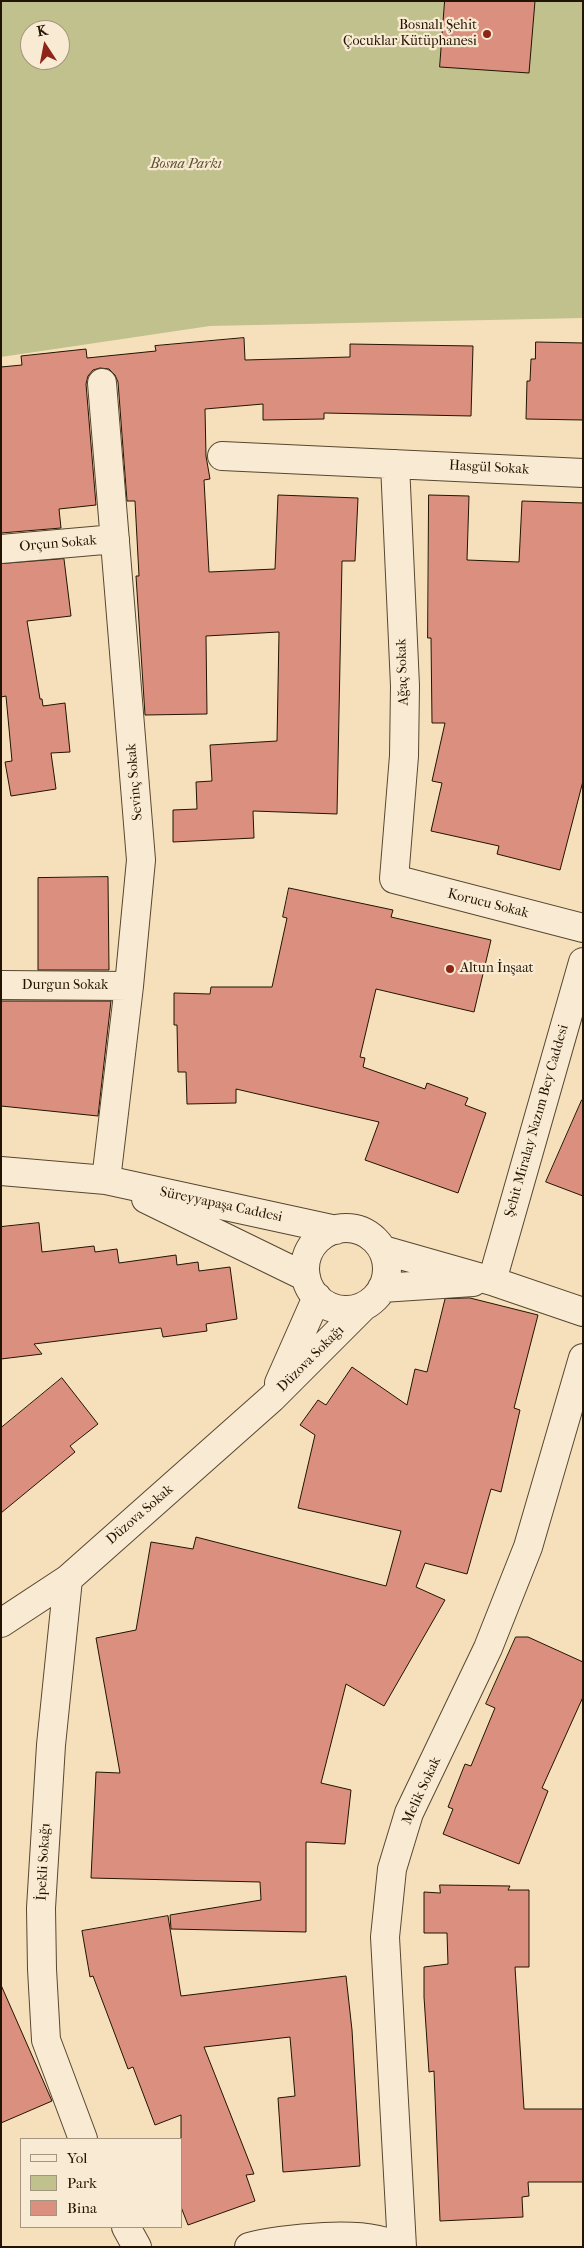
<!DOCTYPE html>
<html>
<head>
<meta charset="utf-8">
<style>
  body { margin:0 }
  #map { position:relative; width:584px; height:2248px; overflow:hidden; background:#f6e0bc; font-family:"IM FELL French Canon",serif }
  canvas { display:block }
  .frame { position:absolute; inset:0; border:2px solid #221401; pointer-events:none }
  .legend { position:absolute; left:20px; top:2138px; width:162px; height:90px; box-sizing:border-box; background:#f9ebd3; border:1px solid #a3957f; margin:0; padding:6px 9px; list-style:none; font-size:15px; color:#221401 }
  .legend li { display:flex; align-items:center; gap:10px; height:25px }
  .legend b { width:25px; border:1px solid #a3957f }
  .north { position:absolute; left:20px; top:20px; width:50px; height:50px; box-sizing:border-box; background:#f9ebd3; border:1px solid #a3957f; border-radius:50%; rotate:349deg; font-size:14px; font-weight:700; line-height:20px; text-align:center; color:#221401 }
  .north::after { content:''; display:block; margin:auto; width:18px; height:22px; background:#8f2418; clip-path:polygon(50% 0,100% 100%,50% 72%,0 100%) }
</style>
</head>
<body>
<div id="map">
<canvas width="584" height="2248"></canvas>
<div class="frame"></div>
<ul class="legend">
<li><b style="height:6px;background:#f9ebd3"></b>Yol</li>
<li><b style="height:14px;background:#c1c18d"></b>Park</li>
<li><b style="height:14px;background:#db8f7e"></b>Bina</li>
</ul>
<div class="north">K</div>
</div>
<script>
const g = document.querySelector('canvas').getContext('2d');
g.lineJoin = 'round';
function paint(path, color) {
  g.fillStyle = color;
  g.fill(path, 'evenodd');
}
function stroke(path, color, width, dash) {
  g.strokeStyle = color;
  g.lineWidth = width;
  g.lineCap = dash ? 'butt' : 'round';
  g.setLineDash(dash || []);
  g.stroke(path);
}
function write(font, color, halo, rows, align = 'center') {
  g.font = font + ' "IM FELL French Canon",serif';
  g.lineWidth = 4.5;
  g.setLineDash([]);
  g.textBaseline = 'middle';
  g.strokeStyle = halo;
  g.fillStyle = color;
  for (const [text, x, y, turn = 0] of rows) {
    g.save();
    g.translate(x, y);
    g.rotate((+turn || 0) * Math.PI / 180);
    g.textAlign = isNaN(turn) ? turn : align;
    if (halo) g.strokeText(text, 0, 0);
    g.fillText(text, 0, 0);
    g.restore();
  }
}
paint(new Path2D(`
  M1,1h582v317l-373,8 -209,31zM30,30h30v30h-30z`), '#c1c18d');
const building = new Path2D(`
  M445,1h90l-6,72 -89,-6z
  M244,338l1,22 105,-3v-13l123,2 -2,70 -147,-3v6l-61,1v-16l-58,5 1,47 4,23 -6,1 5,92 66,-3 3,-74 80,3 -3,63h-13l-5,253 -84,-3 1,27 -81,4v-32l24,-1 -1,-27 16,-1 -2,-36 67,-4 2,-109 -73,4 1,78 -62,1 -9,-139h3l-4,-75h-8l-9,-119 -3,-7 -6,-6 -9,-1 -7,2 -5,6 -2,8 10,121 -37,4 2,19 -60,5v-166l21,-2 -1,-9 65,-7 1,9 69,-7 -1,-5z
  M536,342l47,1v77l-57,-1 1,-38h3l1,-22h4z
  M429,495l40,1 -2,64 52,2 3,-61 61,2v278l-23,89 -63,-16 2,-8 -68,-15 11,-48 -10,-2 13,-58h-13l-1,-85h-3z
  M64,559l7,57 -44,5 13,78h2l1,7 22,-3 5,49 -19,1 5,36 -45,7 -6,-34 7,-1 -6,-65 -5,1v-133z
  M108,877l1,93h-71v-92z
  M289,888l104,22 -2,7 100,23 -17,72 -98,-23 -16,68 5,1 -2,9 62,22 2,-6 41,15 -3,7 21,8 -28,80 -93,-33 14,-38 -143,-33v14l-49,1 -1,-32h-8l-1,-47h-3v-32l36,1 1,-7h61l15,-69 -4,-1z
  M1,1001h110l-13,115 -97,-10z
  M582,1100h1v96l-37,-14z
  M39,1223l3,29 52,-6 1,6 22,-3 2,14 57,-8 1,10 21,-3 1,9 31,-4 7,52 -31,5 1,7 -44,6 -2,-9 -127,16 8,10 -41,5v-132z
  M470,1298l68,17 -24,93 6,2 -19,82 -10,-3 -24,85 -42,-11 -9,24 29,13 -61,106 -38,-22 -25,99 30,7 -6,54 -39,-2v90l-135,-3 -1,-14 91,-15 -1,-18 -169,-4 5,-106 24,1 -24,-135 40,-8 15,-88 42,7 3,-12 190,49 15,-55 -103,-23 17,-73 -15,-10 18,-25 8,5 26,-38 55,38 8,-36 12,3 18,-73z
  M62,1378l36,46 -28,22 5,6 -74,61v-85z
  M516,1637h12l55,25v35l-41,91 6,3 -29,73 -76,-30 10,-25 -5,-2 17,-43 6,2 24,-58 -9,-4z
  M440,1885l70,1 -2,4h21v77h-14l9,142h59v73h-55l1,14 -7,1 1,20 -83,4 -6,-150 -5,1 -5,-75v-30l24,-3 -1,-31h-23v-41l16,1z
  M168,1916l13,80 165,-20 6,54 8,136 -77,6 -5,-74 17,-2 -5,-59 -86,10 50,127 -8,1 9,26 -67,24 -7,-18v-92l-26,10 -22,-58 -5,2 -35,-93 -3,1 -8,-46z
  M1,1985l51,116 -51,22z`);
paint(building, '#db8f7e');
stroke(building, '#221401', 1);
const minor = new Path2D(`
  M102,383l39,477 -12,126 -23,194
  M222,456l361,17
  M395,464l10,222 -1,70 -10,123 189,49
  M1,549l114,-10
  M1,985l128,1
  M1,1171l105,9 230,50
  M146,1199l160,78
  M305 1269a41 41 0 1 1 82 0a41 41 0 1 1-82 0Z
  M383,1250l109,31 91,31
  M492,1281l91,-319
  M382,1288l91,-6
  M279,1383l38,-86
  M68,1579l-17,166 -10,163 1,61 4,71 37,99
  M1,1623l67,-44 204,-181 91,-91
  M126,2227l11,20
  M249,2247c29,-8 123,-19 146,0
  M402,2247l-17,-310 7,-68 17,-56 79,-165 40,-101 55,-189`);
stroke(minor, '#574730', 30);
stroke(minor, '#f9ebd3', 28);
for (const [x, y, r, color] of [
  [487,34,5,"#8f2418"],
  [450,969,5,"#8f2418"]
]) {
  const dot = new Path2D();
  dot.arc(x, y, r, 0, 2 * Math.PI);
  g.fillStyle = color;
  g.fill(dot);
  stroke(dot, '#f9ebd3', 2);
}
write('14px', '#221401', '#f9ebd3', [
  ["Bosnalı Şehit",477,26],
  ["Çocuklar Kütüphanesi",477,42],
  ["Altun İnşaat",460,969,"left"]
], 'right');
write('italic 14px', '#5a5132', '#f9ebd3', [
  ["Bosna Parkı",186,165]
]);
write('14px', '#221401', '#f9ebd3', [
  ["Hasgül Sokak",489,468,3],
  ["Orçun Sokak",58,544,-5],
  ["Ağaç Sokak",403,672,-92],
  ["Sevinç Sokak",135,782,-95],
  ["Korucu Sokak",488,904,14],
  ["Durgun Sokak",65,986],
  ["Şehit Miralay Nazım Bey Caddesi",537,1121,-74],
  ["Süreyyapaşa Caddesi",221,1205,12],
  ["Düzova Sokağı",311,1359,-45],
  ["Düzova Sokak",140,1515,-41],
  ["Melik Sokak",422,1791,-65],
  ["İpekli Sokağı",44,1862,-87]
]);
</script>
</body>
</html>
